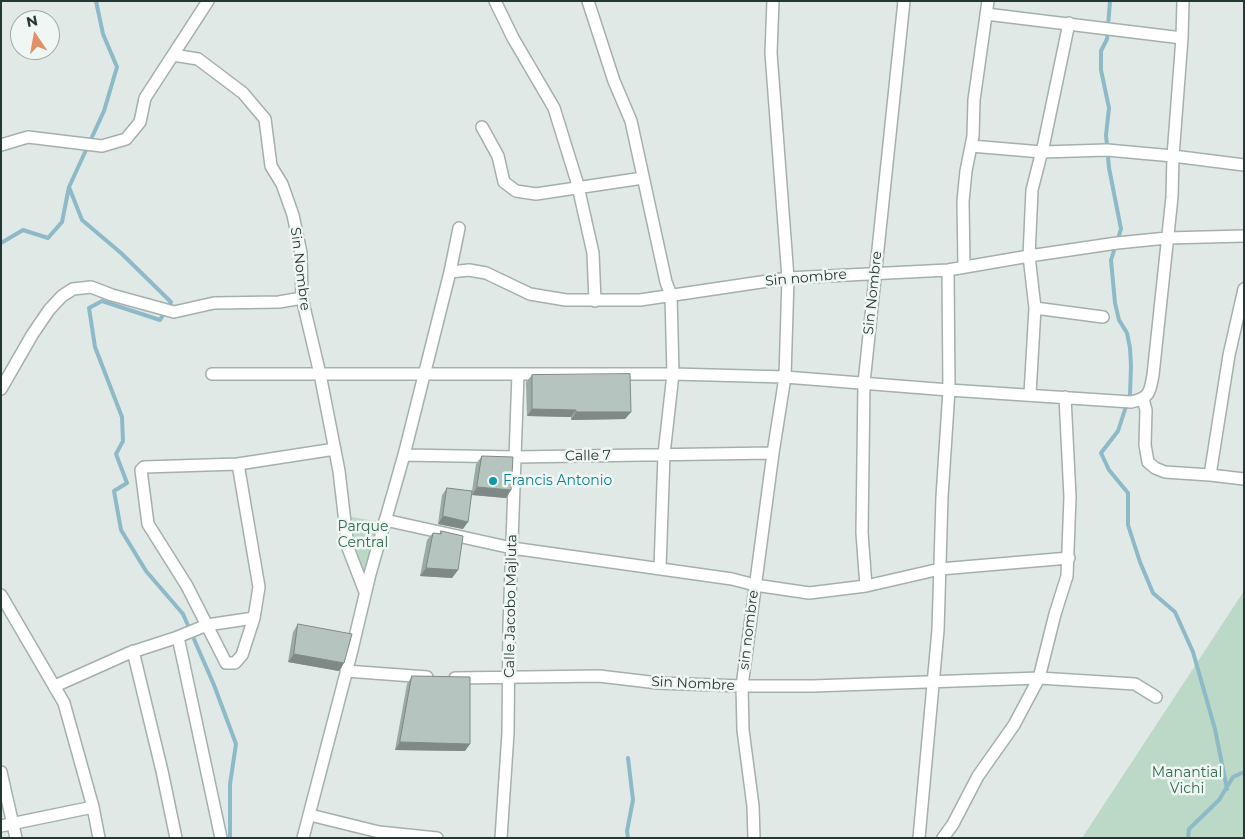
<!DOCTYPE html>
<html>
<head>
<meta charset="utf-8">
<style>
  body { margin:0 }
  #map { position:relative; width:1245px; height:839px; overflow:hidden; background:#e0e9e6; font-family:Montserrat,sans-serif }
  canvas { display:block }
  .frame { position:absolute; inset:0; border:2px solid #233834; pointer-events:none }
  .north { position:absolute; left:10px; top:10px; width:50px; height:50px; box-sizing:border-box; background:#f0f6f4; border:1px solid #9eaaa7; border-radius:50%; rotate:348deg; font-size:14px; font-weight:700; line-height:20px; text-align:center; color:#233834 }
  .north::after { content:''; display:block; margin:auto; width:18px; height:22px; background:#e19067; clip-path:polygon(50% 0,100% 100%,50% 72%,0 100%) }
</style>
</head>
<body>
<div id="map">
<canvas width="1245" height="839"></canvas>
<div class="frame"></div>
<div class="north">N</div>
</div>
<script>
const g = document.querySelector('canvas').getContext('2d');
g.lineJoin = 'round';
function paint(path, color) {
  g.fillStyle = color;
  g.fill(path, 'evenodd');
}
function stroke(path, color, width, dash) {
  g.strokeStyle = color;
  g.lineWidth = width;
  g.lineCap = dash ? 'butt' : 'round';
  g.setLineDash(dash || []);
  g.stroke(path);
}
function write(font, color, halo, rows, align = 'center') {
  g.font = font + ' Montserrat,sans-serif';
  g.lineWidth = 5;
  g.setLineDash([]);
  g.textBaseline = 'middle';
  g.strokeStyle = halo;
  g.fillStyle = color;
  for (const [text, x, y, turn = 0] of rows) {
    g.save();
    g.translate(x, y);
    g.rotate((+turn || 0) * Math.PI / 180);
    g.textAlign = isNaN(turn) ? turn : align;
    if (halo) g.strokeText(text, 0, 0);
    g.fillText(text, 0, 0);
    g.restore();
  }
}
paint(new Path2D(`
  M346,516l36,6 -17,65 -17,-40z
  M1244,591v247h-162z`), '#bcd8c6');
stroke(new Path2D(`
  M1110,1l-3,38 -6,12v19l8,38 -3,27 3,33 12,61 -10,31 4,43 4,17 8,13 3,15 1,18 -1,28 -12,37 -17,22 8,17 19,23v32l12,37 13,31 22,19 18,40 22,77 12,60
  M69,187l13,33 39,33 50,49 -11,18 -58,-19 -13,7 6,39 27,70 1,24 -7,13 11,29 -13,8 7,39 25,41 37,43 31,71 22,59 -6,40v54
  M1,243l22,-13 25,8 14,-16 7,-35 35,-76 13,-44 -14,-33 -7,-33
  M628,838l-1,-7 6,-31 -5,-42
  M1188,838l1,-9 30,-29 14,-23 11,-5`), '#8ebac8', 4);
const minor = new Path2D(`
  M495,1l18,37 41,70 23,74 16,71 2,48
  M588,1l26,80 17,40 35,161 5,13 2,79 -9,80 -4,114
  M986,14l196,24
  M173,55l25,4 45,34 22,26 6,47 11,18 11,31 8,38 1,45 18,76 19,97 9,77 17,44
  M482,127l16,29 6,26 12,9 20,3 107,-16
  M1,145l27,-8 74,9 24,-7 14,-17 5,-24 63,-97
  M971,146l71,6 65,-2 66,6 71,9
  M964,267l-1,-66 3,-30 7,-35 1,-36 14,-99
  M450,272l19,-2 17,3 44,21 36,6h74l148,-22 160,-8 81,-14 88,-13 50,-5 77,-2
  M1035,308l68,9
  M212,374h461l112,3 164,13 182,12c19,-4 19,-10 22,-27l19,-178 1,-41 9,-118 1,-37
  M1,389l31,-54 17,-25 13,-14 11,-7 18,-2 21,8 62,17 40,-9 65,-1 23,-4
  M1030,394l5,-86 -6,-52 3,-66 12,-47 25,-120
  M1143,399l3,11 -1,35 3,17 7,6 10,4 45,3 34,4
  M404,455l111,2 258,-4
  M238,464l21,123 -5,31 -12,37 -7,8h-9l-39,-77 -39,-62 -7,-54 3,-3 94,-3 97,-15
  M1210,475l19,-120 15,-66
  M385,520l127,28 220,31 23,6 54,8 57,-7 74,-17 129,-11
  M866,586l-4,-53 2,-150 40,-382
  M1,595l63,108 29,104 6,31
  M178,637l43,201
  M133,651l29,120 14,67
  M346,671l81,6
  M455,678l144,-2 59,7 84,3h71l226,-8 96,6 21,13
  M55,686l74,-33 46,-15 32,-13 47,-7
  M1,772l15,66
  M310,815l69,17 58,6
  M1,826l92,-19
  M303,838l48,-184 19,-80 34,-119 46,-183 9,-44
  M501,838l7,-105 1,-107 9,-252
  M754,838l-1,-32 -10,-76 -1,-44 31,-233 12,-76 3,-99 -17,-225 2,-52
  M919,838l19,-208 4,-133 7,-107 -1,-120
  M943,838l10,-14 25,-48 36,-51 25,-47 16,-64 12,-38 3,-79 -5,-100`);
stroke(minor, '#a4b0ad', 14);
stroke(minor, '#fff', 11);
paint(new Path2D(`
  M532,375l99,37 -6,7 -54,1v-3l-44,-1 -1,-34z
  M482,456l29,34 -5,8 -34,-3 -9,34 -25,-5 4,-29 5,-7 25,3 4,-27z
  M441,531l17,39 -6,8 -32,-2 7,-36 6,-7 6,1z
  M298,624l41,47 -51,-9 5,-30z
  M412,676l53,75 -70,-1 12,-66z`), '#9da9a4');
paint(new Path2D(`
  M532,409l44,1 -5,7 -44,-1z
  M576,412h55l-6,7 -54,1z
  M477,487l34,3 -5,8 -34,-3z
  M443,516l25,6 -5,7 -25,-5z
  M426,568l32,2 -6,8 -32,-2z
  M294,654l50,9 -5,8 -51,-9z
  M400,742l70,2 -5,7 -70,-1z`), '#7f8986');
const building = new Path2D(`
  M630,374l1,38h-55v-2l-44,-1v-34z
  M482,456l31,1 -2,33 -34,-3z
  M447,488l25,3 -4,31 -25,-6z
  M441,531l22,5 -5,34 -32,-2 7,-35 8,1z
  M298,624l54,10 -8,29 -50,-9z
  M412,676l58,1v67l-70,-2z`);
paint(building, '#b6c4bf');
stroke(building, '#7f8986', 1);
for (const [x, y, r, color] of [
  [493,481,5,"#0f9aa8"]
]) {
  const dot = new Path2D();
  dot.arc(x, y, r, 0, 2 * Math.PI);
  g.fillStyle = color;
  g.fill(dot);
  stroke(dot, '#f0f6f4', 2);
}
write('14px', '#233834', '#f0f6f4', [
  ["Sin Nombre",300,269,83],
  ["Sin nombre",806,278,-5],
  ["Sin Nombre",873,293,-84],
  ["Calle 7",588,456,-1],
  ["Calle Jacobo Majluta",511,606,-89],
  ["sin nombre",749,630,-83],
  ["Sin Nombre",693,684,3]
]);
write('14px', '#0d838f', '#f0f6f4', [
  ["Francis Antonio",503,481]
], 'left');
write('14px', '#326a4d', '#f0f6f4', [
  ["Parque",363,527],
  ["Central",363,543],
  ["Manantial",1187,773],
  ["Vichi",1187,789]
]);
</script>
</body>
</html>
